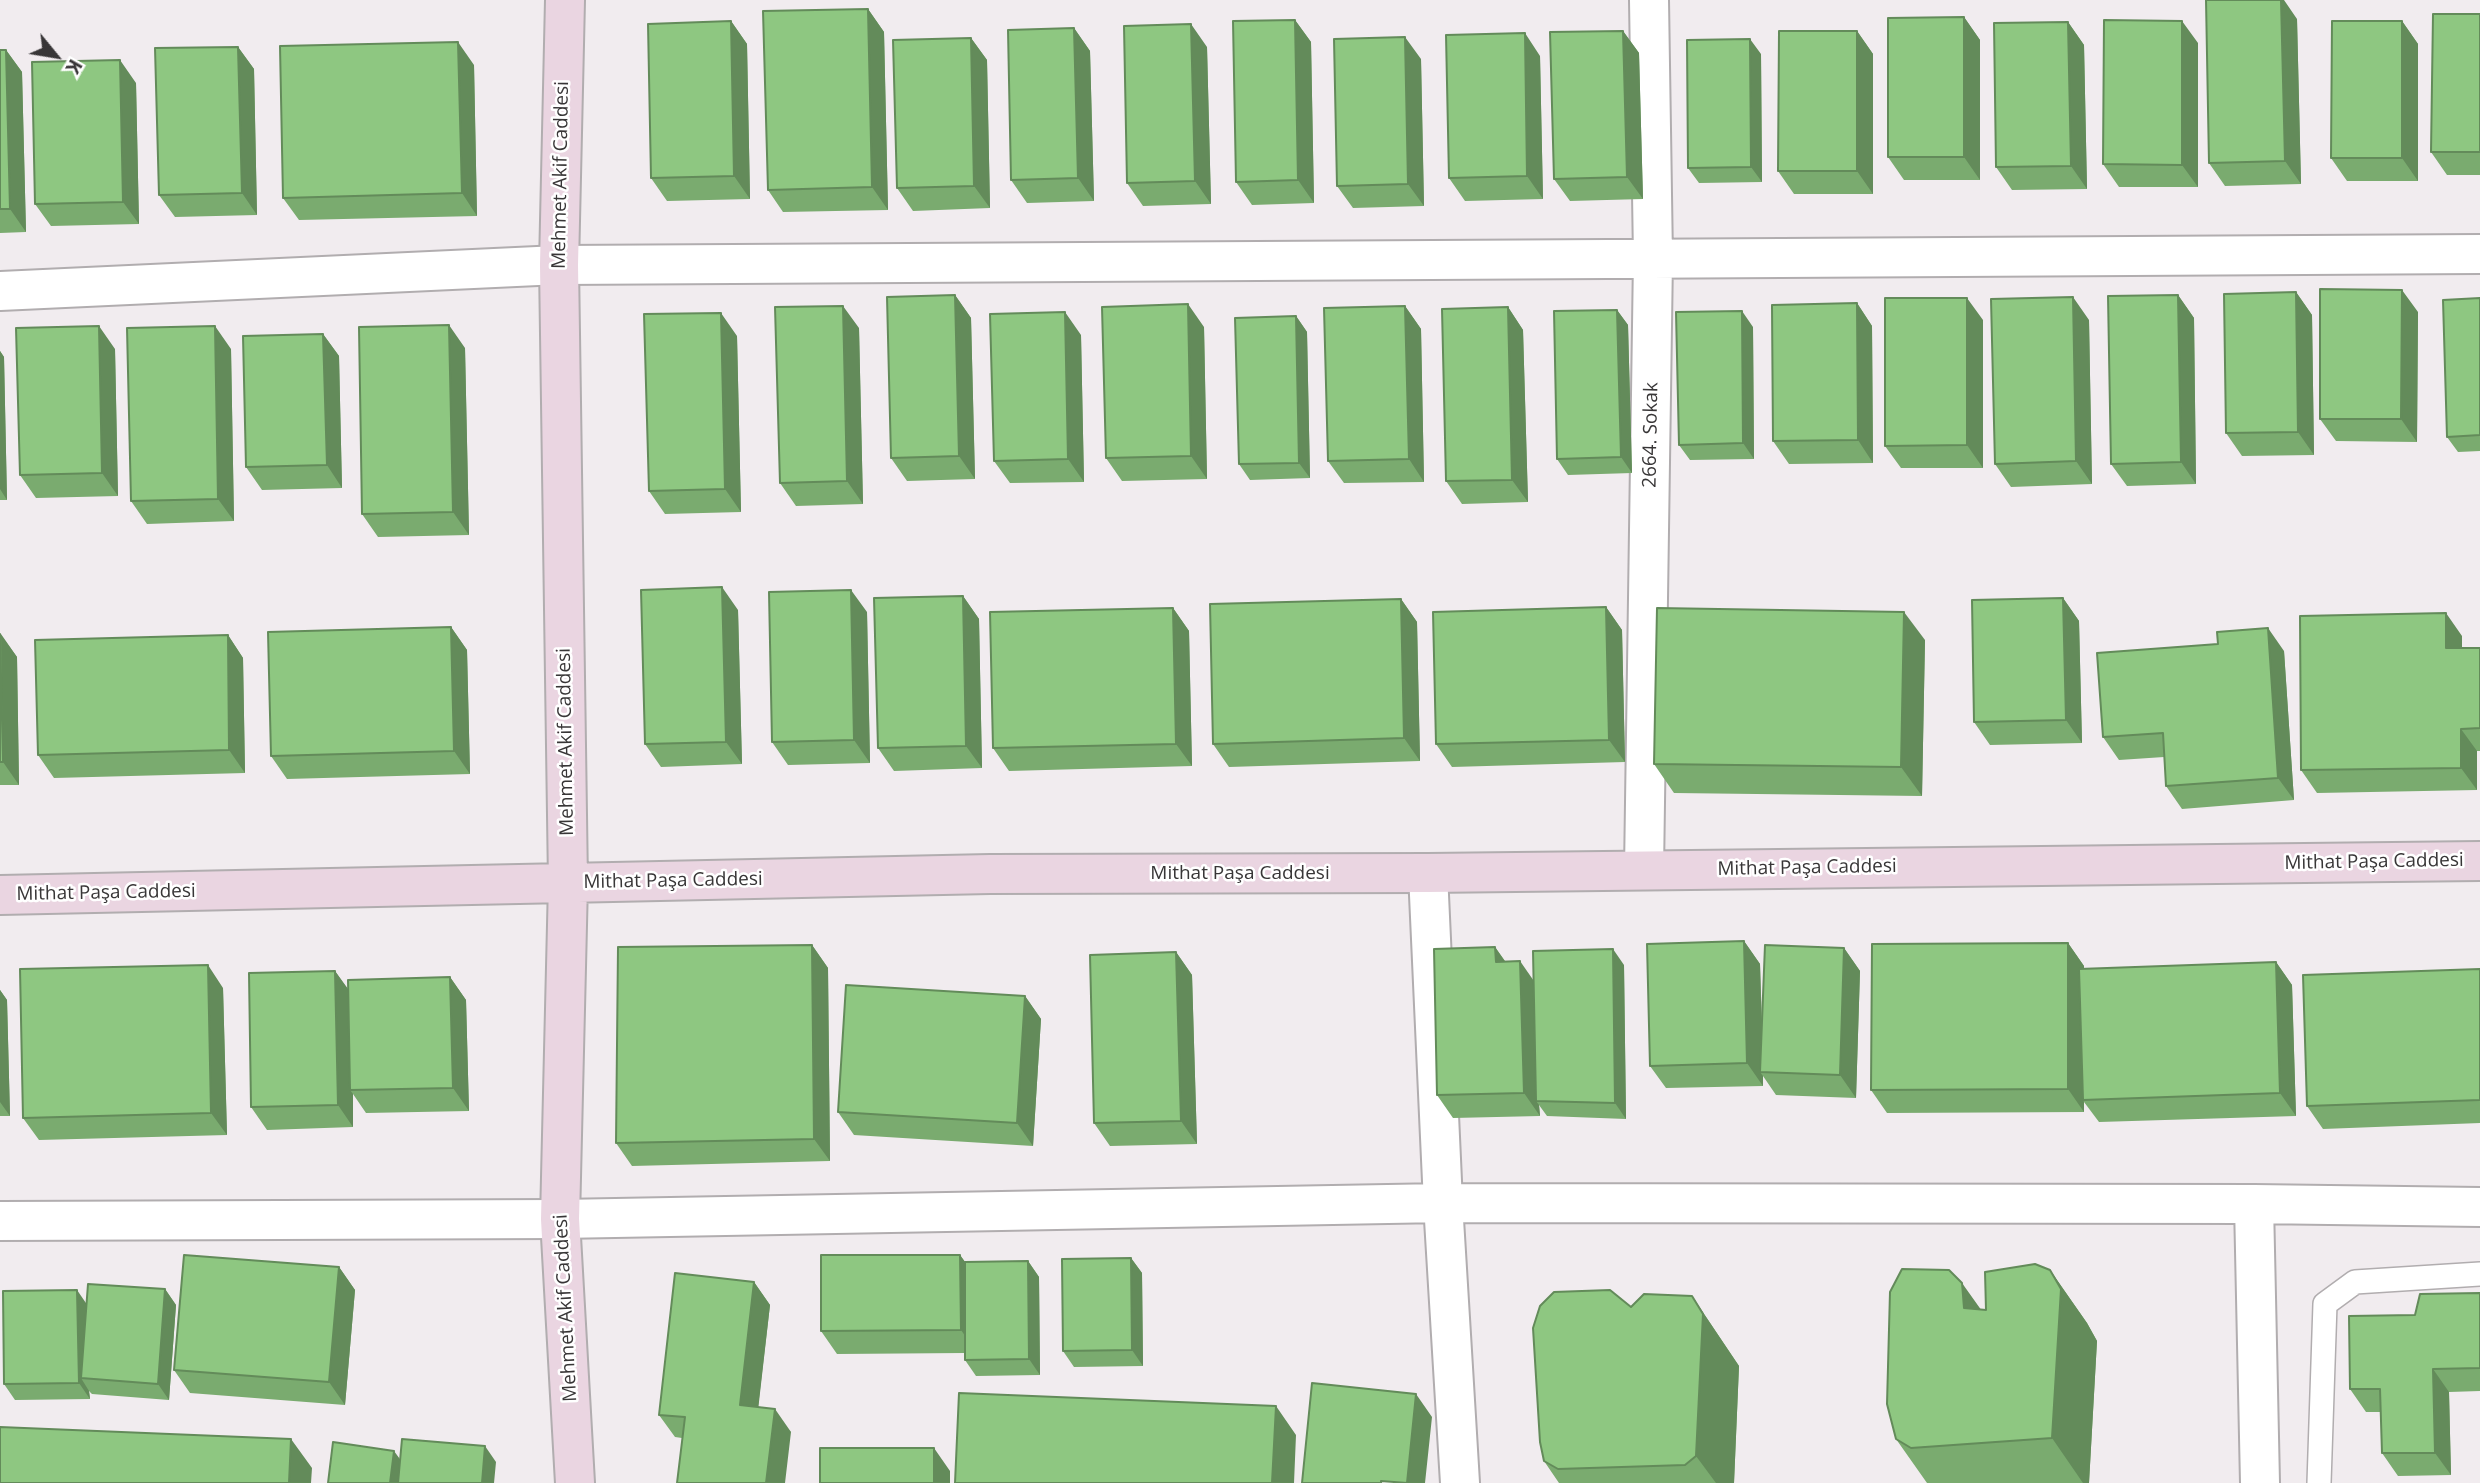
<!DOCTYPE html>
<html>
<head>
<meta charset="utf-8">
<style>
  body { margin:0 }
  #map { position:relative; width:2480px; height:1483px; overflow:hidden; background:#f1ecef; font-family:"Open Sans",sans-serif }
  canvas { display:block }
  .north { position:absolute; left:21px; top:21px; width:70px; height:70px; -webkit-text-stroke:5px #fff; paint-order:stroke; rotate:120deg; font-size:19px; font-weight:700; line-height:28px; text-align:center; color:#383637 }
  .north::after { content:''; display:block; margin:auto; width:24px; height:32px; background:#383637; clip-path:polygon(50% 0,100% 100%,50% 72%,0 100%) }
</style>
</head>
<body>
<div id="map">
<canvas width="2480" height="1483"></canvas>
<div class="north">K</div>
</div>
<script>
const g = document.querySelector('canvas').getContext('2d');
g.lineJoin = 'round';
function stroke(path, color, width, dash) {
  g.strokeStyle = color;
  g.lineWidth = width;
  g.lineCap = dash ? 'butt' : 'round';
  g.setLineDash(dash || []);
  g.stroke(path);
}
function paint(path, color) {
  g.fillStyle = color;
  g.fill(path, 'evenodd');
}
function write(font, color, halo, rows, align = 'center') {
  g.font = font + ' "Open Sans",sans-serif';
  g.lineWidth = 5;
  g.setLineDash([]);
  g.textBaseline = 'middle';
  g.strokeStyle = halo;
  g.fillStyle = color;
  for (const [text, x, y, turn = 0] of rows) {
    g.save();
    g.translate(x, y);
    g.rotate((+turn || 0) * Math.PI / 180);
    g.textAlign = isNaN(turn) ? turn : align;
    if (halo) g.strokeText(text, 0, 0);
    g.fillText(text, 0, 0);
    g.restore();
  }
}
const lane = new Path2D(`
  M2319,1483l6,-179 30,-22 125,-8`);
const street = new Path2D(`
  M0,291l559,-26 1921,-11
  M1644,870l9,-612 -4,-258
  M1428,873l15,330 17,280
  M2254,1204l6,279
  M0,1221l560,-2 883,-16 811,1 226,3`);
const secondary = new Path2D(`
  M565,0l-6,265 9,618 -8,336 15,264
  M0,895l990,-21 438,-1 1052,-12`);
stroke(lane, '#b1adaf', 26);
stroke(street, '#b1adaf', 42);
stroke(secondary, '#b1adaf', 42);
stroke(lane, '#fff', 23);
stroke(street, '#fff', 38);
stroke(secondary, '#ead5e1', 38);
paint(new Path2D(`
  M868,9l16,23 4,178 -105,2 -15,-22z
  M2480,14v161h-33l-16,-23z
  M1964,17l16,23v140h-76l-16,-23z
  M2297,19l4,165 -76,2 -16,-23z
  M1295,20l16,22 3,161 -62,2 -16,-23z
  M731,21l16,23 3,155 -83,2 -16,-23z
  M2402,21l16,23v137h-71l-16,-23z
  M2068,22l16,23 3,144 -75,1 -16,-23z
  M1074,28l16,23 4,150 -67,2 -16,-23z
  M1623,31l16,22 4,146 -73,2 -16,-22z
  M1857,31l16,23v140h-79l-16,-23z
  M971,38l16,22 3,148 -77,3 -16,-23z
  M2198,43v144h-79l-16,-23z
  M238,47l16,22 3,146 -82,2 -16,-22z
  M1207,47l4,157 -68,2 -16,-23z
  M0,50h6l16,22 4,160 -26,1z
  M1761,54l1,128 -63,1 -11,-15z
  M1540,56l3,143 -78,2 -16,-23z
  M1421,59l3,147 -71,2 -16,-22z
  M474,65l3,151 -178,4 -16,-22z
  M136,83l3,141 -88,2 -16,-22z
  M2296,292l16,23 2,140 -72,1 -16,-23z
  M955,295l16,23 4,161 -68,2 -16,-23z
  M2178,295l16,23 2,166 -69,2 -16,-22z
  M2480,298v153l-22,1 -11,-15z
  M1857,303l15,23 1,137 -84,1 -16,-23z
  M1405,306l16,23 3,153 -80,1 -16,-22z
  M1508,307l15,23 5,172 -66,2 -16,-23z
  M1617,310l11,15 4,148 -64,2 -11,-16z
  M2418,312l-1,130 -81,-1 -16,-22z
  M1296,316l11,16 3,146 -60,2 -11,-16z
  M1983,320v148h-82l-16,-22z
  M2089,320l3,164 -81,3 -16,-23z
  M1204,327l3,152 -85,2 -16,-23z
  M1753,327l1,132 -64,1 -11,-15z
  M859,328l4,176 -67,2 -16,-23z
  M323,334l16,22 3,132 -80,2 -16,-23z
  M1081,335l3,147 -74,1 -16,-22z
  M737,336l4,176 -76,2 -16,-23z
  M465,348l4,187 -91,2 -16,-23z
  M115,349l3,147 -82,2 -16,-23z
  M231,349l3,172 -87,3 -16,-23z
  M0,351l4,6 3,143h-7z
  M963,596l16,23 3,149 -88,3 -16,-23z
  M2063,598l16,23 3,122 -92,2 -16,-23z
  M1401,599l16,23 3,139 -191,6 -16,-23z
  M1606,607l16,23 3,132 -173,5 -16,-23z
  M1173,608l16,23 3,135 -183,5 -16,-23z
  M738,610l4,154 -81,3 -16,-23z
  M867,612l3,151 -82,2 -16,-23z
  M451,627l16,23 3,124 -183,5 -16,-23z
  M0,634l17,23 2,128h-19z
  M228,635l15,23 2,115 -191,5 -16,-23z
  M2462,636v12h18v103h-3v39l-160,3 -16,-23z
  M1925,640l-3,156 -248,-3 -20,-29z
  M2284,651l10,149 -112,9 -16,-23 -2,-29 -45,3 -16,-23z
  M1744,941l16,23 2,60 82,-76 16,23 -4,127 -80,-3 -13,-19v10l-97,2 -16,-22z
  M2068,943l16,23v3l192,-7 16,23 4,131 -197,6 -15,-20v10l-197,1 -16,-23z
  M812,945l16,23 2,193 -198,5 -16,-23z
  M1495,947l10,14 29,20 90,-16 2,154 -79,-3 -8,-11 1,11 -87,2 -16,-23z
  M1176,952l16,23 5,169 -87,2 -16,-23z
  M2480,969v154l-157,6 -16,-23z
  M335,971l13,19 102,-13 16,23 3,111 -103,2 -13,-19v33l-86,3 -16,-23z
  M223,988l4,147 -188,5 -16,-22z
  M0,990l7,10 3,116h-10z
  M1025,996l16,23 -8,127 -179,-11 -16,-23z
  M960,1255l5,7 63,-1 11,16 1,98 -64,1 -11,-16v-7l-128,1 -16,-23z
  M1131,1258l11,15 1,93 -69,1 -11,-16z
  M339,1267l16,23 -10,115 -155,-12 -16,-23z
  M2050,1270l37,53 10,18 -8,142h-162l-31,-44 85,-130 5,1z
  M754,1282l16,23 -12,102 33,25 -109,6 -7,-1 -16,-22z
  M165,1289l11,16 -7,95 -77,-6 -3,-3 1,8 -75,1 -11,-16 82,-81z
  M2480,1293v98l-31,1 2,83 -53,1 -16,-23 -1,-41h-15l-16,-23 65,-74z
  M1692,1296l47,70 -5,117h-175l-15,-22 87,-154z`), '#7aab6f');
paint(new Path2D(`
  M2281,0h3l13,19 4,165 -16,-23z
  M868,9l16,23 4,178 -16,-23z
  M1964,17l16,23v140l-16,-23z
  M1295,20l16,22 3,161 -16,-23z
  M731,21l16,23 3,155 -16,-23z
  M2182,21l16,22v144l-16,-22z
  M2402,21l16,23v137l-16,-23z
  M2068,22l16,23 3,144 -16,-23z
  M1191,24l16,23 4,157 -16,-23z
  M1074,28l16,23 4,150 -16,-23z
  M1623,31l16,22 4,146 -16,-22z
  M1857,31l16,23v140l-16,-23z
  M1525,33l15,23 3,143 -16,-23z
  M1405,37l16,22 3,147 -16,-22z
  M971,38l16,22 3,148 -16,-22z
  M1750,39l11,15 1,128 -11,-15z
  M458,42l16,23 3,151 -15,-23z
  M238,47l16,22 3,146 -15,-22z
  M6,50l16,22 4,160 -16,-23z
  M120,60l16,23 3,141 -16,-22z
  M2402,290l16,22 -1,130 -16,-23z
  M2296,292l16,23 2,140 -16,-23z
  M955,295l16,23 4,161 -16,-23z
  M2178,295l16,23 2,166 -15,-22z
  M2073,297l16,23 3,164 -16,-23z
  M1967,298l16,22v148l-16,-23z
  M1857,303l15,23 1,137 -15,-23z
  M1188,304l16,23 3,152 -16,-23z
  M843,306l16,22 4,176 -16,-23z
  M1405,306l16,23 3,153 -15,-23z
  M1508,307l15,23 5,172 -16,-22z
  M1617,310l11,15 4,148 -11,-16z
  M1742,311l11,16 1,132 -11,-16z
  M1065,312l16,23 3,147 -16,-23z
  M721,313l16,23 4,176 -16,-23z
  M1296,316l11,16 3,146 -11,-15z
  M449,325l16,23 4,187 -16,-23z
  M99,326l16,23 3,147 -16,-23z
  M215,326l16,23 3,172 -16,-22z
  M323,334l16,22 3,132 -15,-23z
  M0,351l4,6 3,143 -7,-11z
  M722,587l16,23 4,154 -16,-22z
  M851,590l16,22 3,151 -16,-23z
  M963,596l16,23 3,149 -16,-22z
  M2063,598l16,23 3,122 -16,-23z
  M1401,599l16,23 3,139 -16,-23z
  M1606,607l16,23 3,132 -16,-22z
  M1173,608l16,23 3,135 -16,-22z
  M1904,612l21,28 -3,156 -21,-29z
  M2446,613l16,23v35l-16,-23z
  M451,627l16,23 3,124 -16,-23z
  M2268,628l16,23 10,149 -16,-22z
  M1,634l16,23 2,128 -16,-23z
  M228,635l15,23 2,115 -16,-23z
  M2461,729l16,22v39l-16,-22z
  M1744,941l16,23 3,108h-3l3,4v10l-16,-23z
  M2068,943l16,23v134h-1l1,2v10l-16,-23z
  M812,945l16,23 2,193 -16,-22z
  M1495,947l16,23 -15,-8z
  M1844,948l16,23 -4,127 -16,-23z
  M1613,949l11,16 2,154 -11,-16z
  M1176,952l16,23 5,169 -16,-23z
  M1520,961l16,23v117l3,4 1,11 -16,-23z
  M2276,962l16,23 4,131 -16,-23z
  M208,965l15,23 4,147 -16,-22z
  M335,971l16,22 -1,97 3,4v33l-15,-22z
  M450,977l16,23 3,111 -16,-23z
  M0,990l7,10 3,116 -10,-14z
  M1025,996l16,23 -8,127 -16,-23z
  M960,1255l16,22 1,76 -16,-23z
  M1131,1258l11,15 1,93 -11,-16z
  M1028,1261l11,16 1,98 -11,-16z
  M339,1267l16,23 -10,115 -16,-23z
  M2050,1270l37,53 10,18 -8,142h-6l-31,-45z
  M754,1282l16,23 -14,123 -16,-23z
  M1962,1283l37,52 -35,-27z
  M165,1289l11,16 -7,95 -11,-16z
  M77,1290l11,16 -7,72 8,13 1,8 -11,-16z
  M1692,1296l47,70 -5,117h-18l-20,-27z
  M2433,1369l16,23 2,83 -16,-22z
  M1416,1394l16,23 -7,66h-18z
  M1276,1406l20,29 -2,48h-22z
  M775,1409l16,23 -6,51h-19z
  M291,1439l21,29 -1,15h-22z
  M485,1446l11,16 -2,21h-12z
  M934,1448l16,23v12h-16z
  M394,1451l11,15 -2,17h-13z`), '#638b5a');
const building = new Path2D(`
  M2206,0h75l4,161 -76,2z
  M868,9l4,178 -104,3 -5,-179z
  M2433,14h47v138h-49z
  M1964,17v140h-76v-139z
  M1295,20l3,160 -62,2 -3,-161z
  M2104,20l78,1v144l-79,-1z
  M731,21l3,155 -83,2 -3,-154z
  M2332,21h70v137h-71z
  M2068,22l3,144 -75,1 -2,-144z
  M1191,24l4,157 -68,2 -3,-157z
  M1074,28l4,150 -67,2 -3,-150z
  M1623,31l4,146 -73,2 -4,-147z
  M1779,31h78v140h-79z
  M1525,33l2,143 -78,2 -3,-143z
  M1405,37l3,147 -71,2 -3,-147z
  M971,38l3,148 -77,2 -4,-148z
  M1750,39l1,128 -63,1 -1,-128z
  M458,42l4,151 -179,5 -3,-152z
  M238,47l4,146 -83,2 -4,-147z
  M0,50h6l4,159h-10z
  M120,60l3,142 -88,2 -3,-142z
  M2320,289l82,1 -1,129h-81z
  M2296,292l2,140 -72,1 -2,-139z
  M955,295l4,161 -68,2 -4,-161z
  M2178,295l3,167 -70,2 -3,-168z
  M2073,297l3,164 -81,3 -4,-165z
  M1885,298h82v147l-82,1z
  M2480,298v137l-33,2 -4,-137z
  M1857,303l1,137 -85,1 -1,-136z
  M1188,304l3,152 -85,2 -4,-151z
  M843,306l4,175 -67,2 -5,-176z
  M1405,306l4,153 -81,2 -4,-153z
  M1508,307l4,173 -66,1 -4,-172z
  M1617,310l4,147 -64,2 -3,-148z
  M1742,311l1,132 -64,2 -3,-133z
  M1065,312l3,147 -74,2 -4,-147z
  M721,313l4,176 -76,2 -5,-177z
  M1296,316l3,147 -60,1 -4,-146z
  M449,325l4,187 -91,2 -3,-187z
  M99,326l3,147 -82,2 -4,-147z
  M215,326l3,173 -87,2 -4,-173z
  M323,334l4,131 -81,2 -3,-131z
  M722,587l4,155 -81,2 -4,-154z
  M851,590l3,150 -82,2 -3,-150z
  M963,596l3,150 -88,2 -4,-150z
  M2063,598l3,122 -92,2 -2,-122z
  M1401,599l3,139 -191,6 -3,-140z
  M1606,607l3,133 -173,4 -3,-132z
  M1173,608l3,136 -183,4 -3,-136z
  M1657,608l247,4 -3,155 -247,-3z
  M2446,613v35h34v80l-19,1v39l-160,2 -1,-154z
  M451,627l3,124 -183,5 -3,-124z
  M2268,628l10,150 -112,8 -3,-53 -60,4 -6,-84 121,-9 -1,-12z
  M0,634l3,128h-3z
  M228,635l1,115 -191,5 -3,-115z
  M1744,941l3,122 -97,3 -3,-122z
  M2068,943v146l-197,1 1,-146z
  M812,945l2,194 -198,4 2,-196z
  M1765,945l79,3 -4,127 -80,-3z
  M1495,947l1,15 24,-1 4,132 -87,2 -3,-146z
  M1613,949l2,154 -79,-2 -3,-150z
  M1176,952l5,169 -87,2 -4,-168z
  M2276,962l4,131 -197,7 -4,-131z
  M208,965l3,148 -188,5 -3,-149z
  M2480,969v131l-173,6 -4,-131z
  M335,971l3,134 -87,2 -2,-134z
  M450,977l3,111 -103,2 -2,-110z
  M846,985l179,11 -8,127 -179,-11z
  M184,1255l155,12 -10,115 -155,-12z
  M821,1255h139l1,75 -140,1z
  M1131,1258l1,92 -69,1 -1,-92z
  M1028,1261l1,98 -64,1v-98z
  M2035,1264l15,6 11,19 -9,149 -141,10 -15,-9 -9,-35 3,-112 12,-23 47,1 13,13 2,25 22,2 -1,-38z
  M675,1273l79,9 -14,123 35,4 -9,74h-89l8,-66 -26,-2z
  M88,1284l77,5 -7,95 -77,-6z
  M77,1290l2,93 -75,1 -1,-93z
  M1610,1290l21,17 13,-13 48,2 11,18 -7,142 -11,9 -127,4 -14,-8 -4,-19 -7,-114 7,-22 14,-14z
  M2480,1293v75l-47,1 2,84h-53l-2,-64h-30l-1,-73 66,-1 5,-21z
  M1312,1383l104,11 -9,89 -26,-2v2h-79z
  M959,1393l317,13 -4,77h-317z
  M0,1427l291,12 -2,44h-289z
  M402,1439l83,7 -3,37h-84z
  M333,1442l61,9 -4,32h-62z
  M820,1448h114v35h-114z`);
paint(building, '#8ec781');
stroke(building, '#638b5a', 2);
write('19px', '#383637', '#fff', [
  ["Mehmet Akif Caddesi",561,175,-89],
  ["2664. Sokak",1651,435,-89],
  ["Mehmet Akif Caddesi",566,742,-91],
  ["Mithat Paşa Caddesi",2374,862,-1],
  ["Mithat Paşa Caddesi",1807,868,-1],
  ["Mithat Paşa Caddesi",1240,874],
  ["Mithat Paşa Caddesi",673,881,-1],
  ["Mithat Paşa Caddesi",106,893,-1],
  ["Mehmet Akif Caddesi",566,1308,-93]
]);
</script>
</body>
</html>
